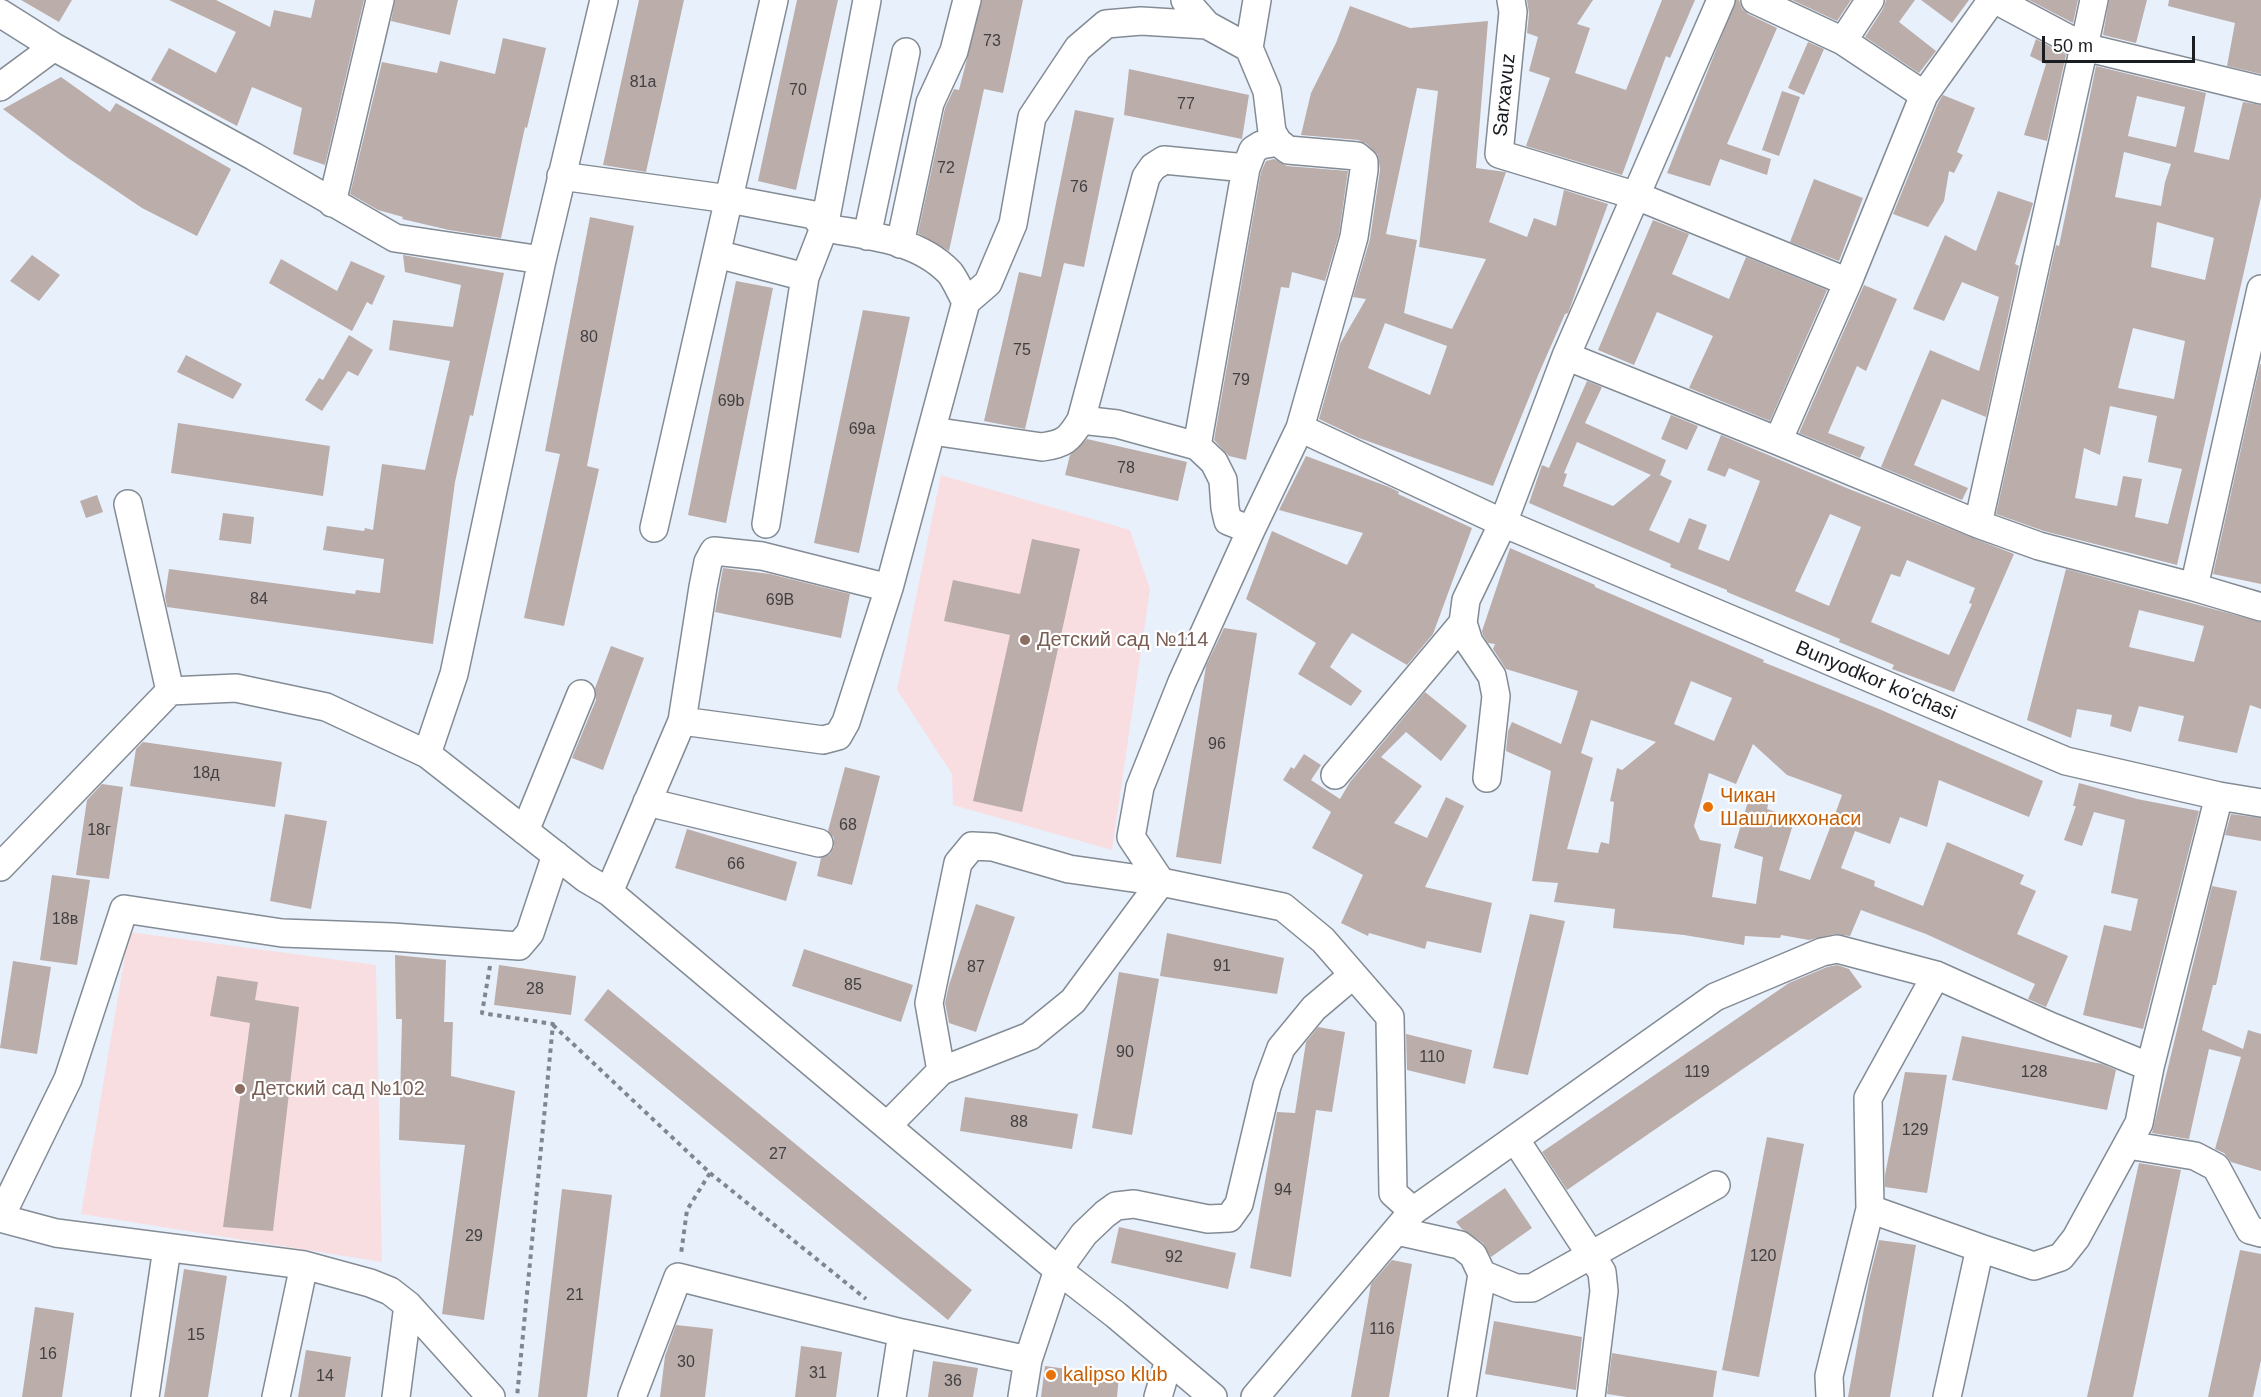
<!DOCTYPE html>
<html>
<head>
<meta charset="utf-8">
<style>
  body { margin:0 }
  #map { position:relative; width:2261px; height:1397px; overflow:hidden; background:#e8f0fb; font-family:Helvetica,sans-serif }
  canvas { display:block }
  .scale { position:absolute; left:2042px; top:36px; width:153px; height:27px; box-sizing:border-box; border:3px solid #191c20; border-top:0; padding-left:8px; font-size:18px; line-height:21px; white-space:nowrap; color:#191c20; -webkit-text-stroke:4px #fff; paint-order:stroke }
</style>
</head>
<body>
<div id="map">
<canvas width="2261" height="1397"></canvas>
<div class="scale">50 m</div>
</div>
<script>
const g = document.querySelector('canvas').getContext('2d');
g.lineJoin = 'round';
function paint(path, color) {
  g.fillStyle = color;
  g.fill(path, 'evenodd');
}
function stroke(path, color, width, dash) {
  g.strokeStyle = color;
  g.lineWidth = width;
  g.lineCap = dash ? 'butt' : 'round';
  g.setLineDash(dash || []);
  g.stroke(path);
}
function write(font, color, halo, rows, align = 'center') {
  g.font = font + ' Helvetica,sans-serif';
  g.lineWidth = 4.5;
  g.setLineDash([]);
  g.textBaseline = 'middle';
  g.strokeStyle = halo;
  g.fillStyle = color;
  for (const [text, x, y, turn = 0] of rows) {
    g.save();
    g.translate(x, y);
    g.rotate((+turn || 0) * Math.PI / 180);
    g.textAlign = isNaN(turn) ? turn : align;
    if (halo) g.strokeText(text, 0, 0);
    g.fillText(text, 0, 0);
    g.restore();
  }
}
paint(new Path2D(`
  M941,475l189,55 20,59 -38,261 -159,-45 -1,-31 -55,-84z
  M129,932l247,33 6,297 -301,-48z`), '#f9dee1');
paint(new Path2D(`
  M21,0h51l-13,22z
  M169,0h47l54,27 4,-17 37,8 4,-18h49l-39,165 -32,-11 9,-46 -50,-21 -15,39 -86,-46 18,-32 47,25 20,-41z
  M395,0h63l-8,35 -59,-14z
  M639,0h45l-38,172 -43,-7z
  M797,0h41l-42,190 -38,-9z
  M982,0h41l-20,93 -19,-4 -35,162 -31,-18 27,-125 9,-19 5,1z
  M1527,0h66l-16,24 13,4 -15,45 51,17 36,-90h33l-25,58 -4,-2 -44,119 -96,-29 24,-68 -21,-7 9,-34 -11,-4 2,-19z
  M1736,0h3l3,9 6,5 29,14 -50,116 44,15 -4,16 -47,-16 -10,27 -43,-13z
  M1792,0h59l-14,21z
  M1886,0h29l-16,22 37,29 -17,22 -54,-36 18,-28z
  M1921,0h48l-17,23z
  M2029,0h49l-5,23z
  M2109,0h38l-11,43 -33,-8z
  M2169,0h92v74l-34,-8 8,-43 -67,-17z
  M1350,6l60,22 78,-7 -12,147 30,4 -17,50 38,15 7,-19 22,8 8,-36 44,14 -40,109 -3,1 -26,59 -46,113 -134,-48 -40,-19 21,-75 26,-45 -13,-2 17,-58 10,-69 -2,-15 -11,-11 -9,-4 -57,-5 10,-42 25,-50zM1417,88l21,3 -19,156 67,12 -34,70 -48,-16 13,-73 -31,-6zM1385,323l62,23 -17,49 -62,-27z
  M503,38l43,10 -19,80 -2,-1 -24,111 -52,-8 -47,-11 1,-2 -25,-7 -28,-16 32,-132 55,11 3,-12 55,13z
  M2036,39l30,16 -19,86 -23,-6 22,-71 -16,-8z
  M1808,42l16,7 -20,46 -16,-7z
  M2096,66l110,27 -12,59 35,8 14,-58 18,3v92l-84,368 -133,-34 -48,-17 58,-260 2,-9 3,1zM2137,96l48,11 -9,40 -48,-11zM2124,152l47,12 -6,18 -4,24 -46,-9zM2157,222l57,16 -9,42 -54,-13zM2133,328l52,13 -11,58 -56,-11zM2110,406l47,10 -9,46 34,7 -14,55 -33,-7 7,-38 -19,-3 -6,30 -42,-8 9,-50 16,7z
  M1129,69l120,26 -7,44 -118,-24z
  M61,77l49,35 6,-9 115,66 -34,67 -55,-28 -74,-50 -65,-49z
  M1782,91l18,6 -21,59 -17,-6z
  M1943,95l32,13 -18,44 6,3 -9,18 -5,-2 -5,30 -16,26 -35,-13 45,-111z
  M1075,110l39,8 -30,149 -20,-4 -39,166 -41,-8 35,-149 22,5z
  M1274,159l13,7 61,5 -9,63 -14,47 -33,-9 -3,16 -8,-1 -35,173 -17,-4 -15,-16 47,-268 5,-11z
  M1814,179l49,19 -24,63 -49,-19z
  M1998,191l35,12 -18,61 4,2 -33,151 -44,-18 -28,66 54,23 -6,12 -81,-33 49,-117 49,21 20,-74 -37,-15 -18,39 -31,-12 32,-74 31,16z
  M590,217l44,9 -47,240 12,3 -35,157 -40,-8 36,-164 -15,-3z
  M1653,220l36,14 -17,40 57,25 17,-42 81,33 -57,131 -81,-33 24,-52 -56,-24 -23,53 -36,-15z
  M32,255l28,20 -21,26 -29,-20z
  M403,255l101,18 -31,143 -3,-1 -15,67 -22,162 -266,-37 -2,-11 4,-27 186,25 1,-4 24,3 4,-34 -61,-9 4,-24 37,5 1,-3 8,2 9,-66 43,6 25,-109 -61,-11 4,-30 60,7 8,-42 -56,-13z
  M281,259l56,32 14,-30 34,15 -13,29 -5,-3 -15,29 -83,-48z
  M736,281l37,7 -47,235 -38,-8z
  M1864,285l33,14 -31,72 -9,-5 -29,67 37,14 -5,11 -61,-25z
  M863,310l47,7 -51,236 -45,-10z
  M349,335l24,15 -15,26 -10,-5 -26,40 -17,-11 14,-22 4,2z
  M186,355l56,29 -9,15 -56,-27z
  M2260,364h1v220l-48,-10z
  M1587,381l15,6 -17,36 81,37 -6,15 12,6 -23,49 30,13 10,-25 18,7 -9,24 31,12 31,-80 -31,-13 -4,9 -18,-7 14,-35 128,54 165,65 -60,138 -62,-23 2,-4 -55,-23 1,-3 -113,-47v-2l-57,-23 1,-3 -142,-61 13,-38 7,3zM1577,442l74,33 -38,31 -50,-20 4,-12 -3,-1zM1830,514l31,13 -32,79 -34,-15zM1907,560l68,28 -6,15 3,1 -23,51 -78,-33 20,-48 9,3z
  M1671,415l27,11 -11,24 -26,-11z
  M178,423l152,23 -7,50 -152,-23z
  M1087,439l100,23 -9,39 -113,-26 5,-20z
  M1306,456l83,31 10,5 -1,2 74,34 -39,106 -26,31 -55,-32 -9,13 -13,21 32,24 -11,15 -53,-32 18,-31 -70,-44 26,-68 75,34 16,-32 -84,-23z
  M97,495l6,17 -17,6 -6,-17z
  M223,513l31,4 -3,27 -32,-4z
  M1032,539l48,10 -58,263 -49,-11 37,-166 -66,-14 9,-41 67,14z
  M1510,548l85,37v2l169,73 -1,2 116,47 164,72 -14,36 -90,-37 -12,47 -27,-10 -10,27 -35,-13 -14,37 34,13 -1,5 49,20 24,-64 77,33 -4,9 16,7 -19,43 51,22 -22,51 -18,-8 7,-15 -109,-50 -65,-24 -11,26 -16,-2 -25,6 -28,-5 -1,3 -35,-2 -1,9 -60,-10 -71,-7 2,-19 -61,-7 4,-19 -26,-2 19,-110 -45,-20 2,-20 4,-9 49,22 17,-53 -72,-22 -13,-20 2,-5 -7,-1 -5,-8 -1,-4zM1691,681l41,17 -18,43 -40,-17zM1591,720l65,22 -34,28 -5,-2 -7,33 4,1 -5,42 -8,-2 -3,11 -31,-4 26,-91 -12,-5zM1753,744l34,31 55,20 -8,22 6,5 -7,-2 -23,60 -31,-10 16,-52 -28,-9 2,-8 -19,-6 -16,53 29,9 -7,47 -44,-7 9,-53 -21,-4 -6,-14 15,-53 27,11z
  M723,568l47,6 80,20 -9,44 -126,-26z
  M2066,569l195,53v87l-11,-4 -13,48 -59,-12 6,-25 -45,-10 -8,26 -21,-6 2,-11 -35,-6 -6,29 -44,-18zM2139,610l65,16 -10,36 -65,-15z
  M1224,628l33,5 -36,231 -45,-7 30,-191z
  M611,646l33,12 -41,112 -31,-12 24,-58 -1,-12z
  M1425,692l42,34 -26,35 -35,-29 -25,25 41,29 -28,37 33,15 19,-41 18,9 -39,81 67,16 -11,50 -54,-12 -2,8 -56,-16 -1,3 -27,-13 22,-48 -51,-27 19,-36 -48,-32 8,-13 3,2 10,-15 17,11 -10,15 29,19 10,-17z
  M143,742l139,20 -7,45 -145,-21 6,-37z
  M845,767l35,9 -28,109 -35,-9 4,-18 9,-4 4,-7v-9l-6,-7z
  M2079,783l58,16 62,12 -56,218 -60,-14 21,-90 27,6 7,-32 -27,-6 14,-73 -31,-8 -12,34 -18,-6 12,-34h-3z
  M102,784l21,3 -14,92 -33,-4 11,-75z
  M285,814l42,7 -16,88 -41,-8z
  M2231,814l30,4v23l-36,-6z
  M687,829l110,33 -11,39 -111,-33z
  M52,875l38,5 -13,85 -37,-5z
  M2212,886l25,5 -21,94h-3l-11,45 41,19 5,-19 13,4v137l-30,-9 -7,-9 -9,-4 26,-92 -32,-8 -20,90 -37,-6z
  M976,904l39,13 -39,115 -27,-9 -4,-20 4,-18z
  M1530,914l35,7 -37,154 -35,-7z
  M1167,933l117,25 -7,36 -117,-18z
  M804,949l109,36 -12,37 -109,-36z
  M395,955l51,5 -2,62h9l-2,54 64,15 -31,229 -42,-6 23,-169 -66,-5 3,-121h-6z
  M13,961l38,6 -14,87 -37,-6z
  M499,965l77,11 -5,39 -77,-10z
  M1837,965l12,4 13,18 -295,203 -25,-38 247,-169 38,-16z
  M1119,972l40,7 -27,156 -40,-7z
  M217,976l41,6 -3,18 44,7 -26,224 -50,-4 27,-204 -40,-7z
  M608,989l364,301 -24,30 -364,-300z
  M1318,1027l27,5 -13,80 -16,-2 -25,167 -41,-9 27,-156 18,1 11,-71z
  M1406,1034l66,16 -7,34 -58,-14z
  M1962,1036l140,28 14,6 -9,40 -155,-30z
  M1905,1072l42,3 -20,118 -42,-6v-12z
  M965,1097l113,17 -6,35 -112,-18z
  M1767,1137l37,7 -45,233 -37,-7z
  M2139,1163l42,7 -48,227h-46z
  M1505,1188l27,40 -41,29 -8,-14 -21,-14 -6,-7z
  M562,1189l50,6 -25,202h-49z
  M1119,1227l117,26 -8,36 -117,-26z
  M1879,1240l37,5 -26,152h-42l21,-117z
  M2240,1250l21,4v106l-8,37h-45z
  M1392,1260l20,4 -23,133h-38l20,-113z
  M184,1269l43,7 -19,121h-44z
  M35,1307l39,6 -12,84h-40z
  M1494,1321l88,16 -6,53 -91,-16z
  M676,1325l37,4 -8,68h-45l5,-41z
  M801,1346l41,6 -6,45h-41z
  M306,1350l45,7 -6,40h-47z
  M1612,1353l105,18 -4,26h-86l-20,-3z
  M933,1361l45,7 -5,29h-45z
  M1045,1366l74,10 -2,21h-76z`), '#bbadaa');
const minor = new Path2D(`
  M1511,0l2,12 -14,142 138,42 211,86
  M1755,0l88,41 27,-41
  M2094,0l-10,47 177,43
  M0,13l54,34 199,109 142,82 147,22
  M1207,25l42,23 18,43 5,41 6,10 10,8 69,6 7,6v8l-10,67 -54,191 -49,102 -69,152 -42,105 -9,50 30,45 122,25 40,33 67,77 3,176 20,18
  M1843,41l81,54
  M1249,48l8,-48
  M0,87l54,-40
  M561,176l168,23 85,16 10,13c43,7 94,11 126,45 6,8 11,20 16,29
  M332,203l48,-203
  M867,236l39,-184
  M900,244l30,-141 24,-52 13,-51
  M717,254l88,23
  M2261,289l-67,298 67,20
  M1566,356l212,85 200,83 61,22 155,41
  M1081,420l65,-243 7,-10 11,-7 82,8
  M1300,428l203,95 563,238 153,35 42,7
  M932,431l110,16c22,-3 27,-7 39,-27l36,4 80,22 17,16 9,18 2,28 3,13 23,9
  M1778,441l70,-159 76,-187 68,-95
  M1197,446l49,-278 7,-18 8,-5 17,-3
  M128,504l42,187
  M766,524l39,-247 19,-49 43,-228
  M1978,524l106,-477 -88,-47
  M654,528l120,-528
  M889,588l-127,-32 -48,-5 -6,11 -5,25 -21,134 141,19 15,-4 8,-14 43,-134 77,-286 22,-19 25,-59 19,-107 46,-69 28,-24 35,-3 66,4 -22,-25
  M427,754l27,-80 88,-414 62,-260
  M1335,775l128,-152
  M1487,778l9,-82 -4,-20 -23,-34 -6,-19 3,-23 37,-77 63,-167 155,-356
  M647,802l172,41
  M525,831l56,-137
  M0,867l170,-176 66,-3 90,19 101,47 158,124 24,14 449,378 58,45 97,82
  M609,892l73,-171
  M887,1126l54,-55 89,-35 43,-35 88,-119 -92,-13 -76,-22 -21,-1 -14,17 -29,140 12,68
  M1515,1139l87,133 2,19 -13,106
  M2128,1145l67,11 21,11 34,63 11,3
  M1870,1209l110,39
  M0,1218l68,-139 56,-170 158,24 110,4 127,9 11,-13 26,-78
  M0,1218l56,15 248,32 66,18 20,8 18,14 83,92
  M1397,1231l63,14 13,10 9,19 34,14h16l184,-103
  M145,1397l22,-149
  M276,1397l28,-132
  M396,1397l12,-92
  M632,1397l46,-120 224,56
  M892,1397l10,-64 126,27
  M1022,1397l6,-37 30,-90 26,-36 21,-20 11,-8 18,-2 74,15 21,-1 10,-14 28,-118 14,-38 33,-40 39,-33
  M1158,1397l11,-37
  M1255,1397l158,-186 302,-214 107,-45 15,-3 99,26 116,52 98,40 69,-271
  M1462,1397l20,-123
  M1830,1397l-1,-21 41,-167 -2,-111 68,-123
  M1947,1397l33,-149 54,18 27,-9 15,-19 63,-115 11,-56`);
stroke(minor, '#838b94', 30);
stroke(new Path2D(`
  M490,966l-8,47 71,11 -36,373
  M553,1025l157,148 -23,37 -6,44
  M710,1173l156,126`), '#81868e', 4, [4.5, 4.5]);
stroke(minor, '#fff', 27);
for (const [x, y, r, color] of [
  [1025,640,6,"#8d6e63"],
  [1708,807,6,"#e8710a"],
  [240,1089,6,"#8d6e63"],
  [1051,1375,6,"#e8710a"]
]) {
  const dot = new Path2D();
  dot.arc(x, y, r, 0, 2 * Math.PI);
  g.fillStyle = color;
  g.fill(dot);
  stroke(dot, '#fff', 2);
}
write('16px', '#424042', null, [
  ["73",992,42],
  ["81a",643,83],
  ["70",798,91],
  ["77",1186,105],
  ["72",946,169],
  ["76",1079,188],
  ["80",589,338],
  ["75",1022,351],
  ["79",1241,381],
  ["69b",731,402],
  ["69a",862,430],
  ["78",1126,469],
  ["84",259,600],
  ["69В",780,601],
  ["96",1217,745],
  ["18д",206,774],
  ["68",848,826],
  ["18г",99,831],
  ["66",736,865],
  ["18в",65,920],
  ["91",1222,967],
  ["87",976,968],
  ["85",853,986],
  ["28",535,990],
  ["90",1125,1053],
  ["110",1432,1058],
  ["119",1697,1073],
  ["128",2034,1073],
  ["88",1019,1123],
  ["129",1915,1131],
  ["27",778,1155],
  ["94",1283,1191],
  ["29",474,1237],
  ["120",1763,1257],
  ["92",1174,1258],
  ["21",575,1296],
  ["116",1382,1330],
  ["15",196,1336],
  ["16",48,1355],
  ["30",686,1363],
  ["31",818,1374],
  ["14",325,1377],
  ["36",953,1382]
]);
write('20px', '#191c20', '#fff', [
  ["Sarxavuz",1505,95,-84],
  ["Bunyodkor ko'chasi",1876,681,23]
]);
write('20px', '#785e54', '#fff', [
  ["Детский сад №114",1037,640],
  ["Детский сад №102",252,1089]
], 'left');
write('20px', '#c56008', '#fff', [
  ["Чикан",1720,796],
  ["Шашликхонаси",1720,819],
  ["kalipso klub",1063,1375]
], 'left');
</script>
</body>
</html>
